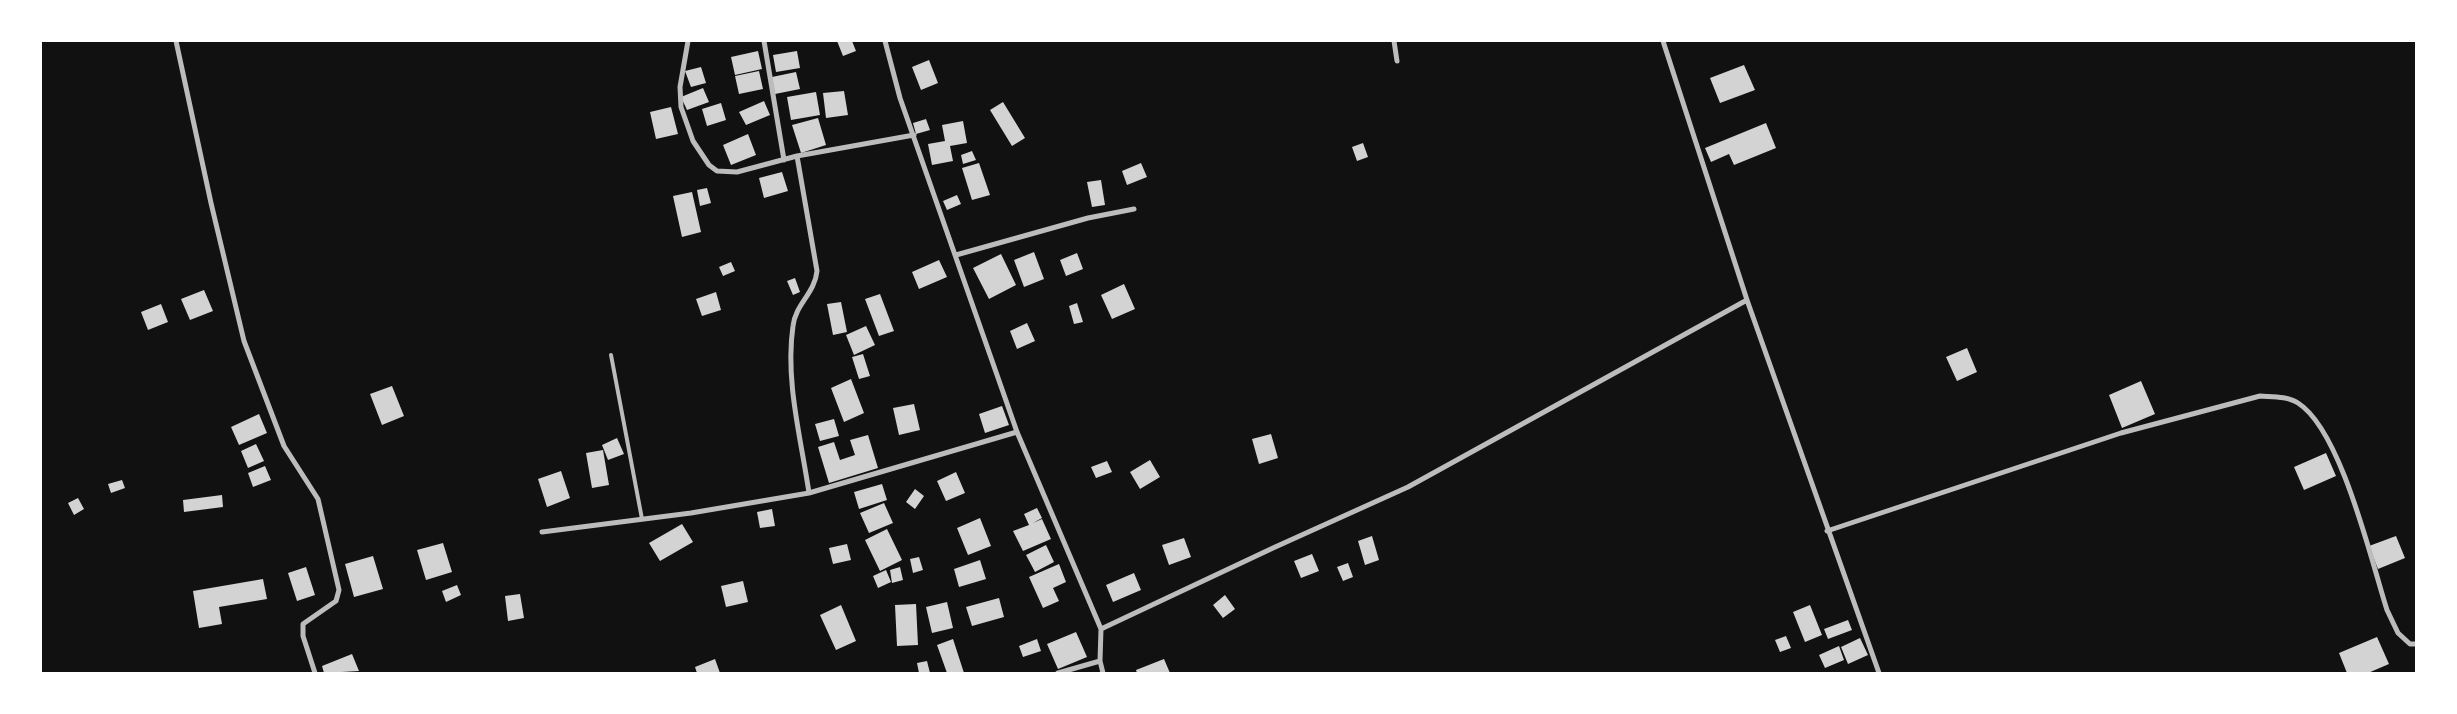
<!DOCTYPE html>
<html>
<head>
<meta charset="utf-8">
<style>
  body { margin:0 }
  #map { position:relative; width:2457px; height:714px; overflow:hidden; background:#111; font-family:"Alegreya Sans",sans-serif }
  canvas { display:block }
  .frame { position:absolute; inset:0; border:42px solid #fff; pointer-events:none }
</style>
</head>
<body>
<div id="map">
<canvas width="2457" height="714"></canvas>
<div class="frame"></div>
</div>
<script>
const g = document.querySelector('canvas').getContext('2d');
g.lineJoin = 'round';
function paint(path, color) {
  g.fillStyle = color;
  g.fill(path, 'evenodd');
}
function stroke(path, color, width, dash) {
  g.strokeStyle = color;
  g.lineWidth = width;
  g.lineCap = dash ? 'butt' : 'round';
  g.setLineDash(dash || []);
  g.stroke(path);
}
paint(new Path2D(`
  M837,41h15l4,10 -13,5z
  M758,51l4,18 -27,6 -4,-18z
  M797,51l3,17 -24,4 -3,-17z
  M929,60l9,23 -17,7 -9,-23z
  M1744,65l11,25 -35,13 -10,-25z
  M701,67l5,16 -15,4 -6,-16z
  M759,71l4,18 -24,5 -4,-18z
  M796,72l4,17 -25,5 -3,-17z
  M703,88l6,14 -22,8 -6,-13z
  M844,91l4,24 -22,3 -3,-25z
  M816,92l4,23 -29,5 -4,-23z
  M764,101l6,14 -24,10 -7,-13z
  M1003,102l22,36 -13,8 -22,-36z
  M721,103l5,17 -19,6 -5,-17z
  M671,107l7,27 -22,5 -6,-27z
  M818,118l8,27 -25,8 -9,-28z
  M926,119l4,11 -14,4 -3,-11z
  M963,121l4,22 -17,3 3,15 -21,4 -4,-21 17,-3 -3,-16z
  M1766,123l10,25 -42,17 -5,-11 -18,8 -6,-14z
  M748,134l8,21 -25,10 -8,-20z
  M1363,143l5,14 -11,4 -5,-14z
  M972,151l4,9 -13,4 -2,-9z
  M979,163l11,32 -18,5 -10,-32z
  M1141,163l6,14 -20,8 -5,-14z
  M782,172l6,19 -24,7 -5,-20z
  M1101,180l4,25 -13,2 -5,-25z
  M707,188l4,15 -11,3 -3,-16z
  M692,192l9,40 -19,5 -9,-41z
  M957,195l4,9 -14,6 -4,-9z
  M1034,252l10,27 -20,8 -10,-27z
  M1077,253l6,16 -17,7 -6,-16z
  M1001,254l15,31 -27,14 -16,-31z
  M939,260l8,17 -28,12 -7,-17z
  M731,262l4,9 -12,5 -4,-9z
  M795,278l5,14 -7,3 -6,-14z
  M1124,284l11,25 -23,10 -11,-24z
  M204,290l9,21 -23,9 -9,-21z
  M716,292l5,18 -19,6 -6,-17z
  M880,294l14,37 -15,5 -14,-37z
  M841,302l6,30 -14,3 -6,-31z
  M1077,303l6,19 -9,2 -5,-18z
  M161,304l7,18 -20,8 -7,-18z
  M1027,323l8,18 -18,8 -7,-18z
  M866,326l9,19 -21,10 -8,-20z
  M1967,348l10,24 -20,9 -11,-24z
  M863,354l7,22 -11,3 -7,-22z
  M851,379l13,34 -20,9 -13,-34z
  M2141,381l14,33 -33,14 -13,-33z
  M392,386l12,30 -22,9 -12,-31z
  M914,404l6,26 -21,5 -6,-27z
  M1002,406l7,19 -24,8 -6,-19z
  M259,414l8,19 -28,12 -8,-18z
  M834,419l5,17 -19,5 -5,-17z
  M1271,434l7,24 -19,6 -7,-25z
  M868,435l10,33 -49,15 -11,-36 16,-5 6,18 15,-5 -5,-15z
  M617,438l7,16 -16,6 -6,-15z
  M256,444l8,17 -16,7 -7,-17z
  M603,450l6,35 -17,3 -6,-35z
  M2326,453l10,23 -32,14 -10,-23z
  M1150,460l10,17 -20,12 -10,-17z
  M1107,461l5,11 -16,6 -5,-11z
  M265,466l6,14 -18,7 -5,-14z
  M561,471l9,27 -23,9 -9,-28z
  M956,472l9,21 -19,8 -9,-20z
  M122,480l3,8 -14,5 -3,-9z
  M882,484l5,16 -28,9 -5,-17z
  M915,489l9,7 -9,13 -9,-7z
  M222,495l1,12 -39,5 -1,-12z
  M78,498l6,11 -10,6 -6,-12z
  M884,503l9,20 -24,10 -9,-20z
  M1037,508l5,10 -9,5 9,-4 9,20 -28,12 -10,-20 16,-6 -5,-11z
  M772,509l3,17 -15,2 -3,-16z
  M980,518l11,28 -23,9 -11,-27z
  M682,524l11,18 -33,19 -11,-18z
  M887,529l15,31 -22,11 -15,-31z
  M1372,536l7,24 -14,5 -7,-24z
  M2396,536l9,22 -27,11 -9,-23z
  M1184,538l7,19 -22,8 -7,-20z
  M443,543l9,29 -26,8 -9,-30z
  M847,544l4,16 -18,4 -4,-16z
  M1046,545l8,17 -19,10 -9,-17z
  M1312,554l7,17 -18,7 -7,-17z
  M373,556l10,33 -29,8 -9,-33z
  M919,557l4,13 -10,3 -3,-14z
  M980,560l6,19 -27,8 -5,-18z
  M1348,563l5,14 -10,4 -6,-14z
  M1059,564l7,18 -13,6 6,13 -16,7 -14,-31z
  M306,567l9,28 -18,6 -9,-28z
  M900,567l3,13 -11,3 -2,-13z
  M886,570l5,12 -13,6 -5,-12z
  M1134,573l7,17 -28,12 -7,-17z
  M263,579l4,20 -48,8 3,17 -23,4 -6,-37z
  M743,581l5,21 -22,5 -5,-21z
  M457,585l4,10 -15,7 -4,-11z
  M520,594l4,24 -16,3 -3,-25z
  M1225,595l10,14 -12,9 -10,-13z
  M999,598l5,19 -32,9 -6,-19z
  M947,602l6,26 -21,5 -6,-26z
  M916,604l2,41 -21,1 -2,-41z
  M841,605l15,36 -20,9 -16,-35z
  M1810,605l12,30 -17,7 -12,-30z
  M1848,620l4,10 -24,9 -4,-10z
  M1076,632l11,25 -29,12 -11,-25z
  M1786,636l5,12 -11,4 -5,-12z
  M2377,637l12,27 -21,9h-21l-8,-20z
  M1860,638l8,17 -20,9 -7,-17z
  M953,639l11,34h-17l-10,-28z
  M1037,639l4,12 -18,6 -4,-11z
  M1839,646l5,14 -19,8 -6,-13z
  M352,654l7,17 -35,2 -2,-7z
  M715,659l5,14h-23l-2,-6z
  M1164,659l6,14h-33l-1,-3z
  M927,661l3,12h-11l-2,-10z`), '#d3d3d3');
stroke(new Path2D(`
  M611,355l31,164`), '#bcbcbc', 4);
stroke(new Path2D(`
  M176,41l35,162 33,138 40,105 34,53 21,91 -3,11 -33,23v12l12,37
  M688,41l-8,46 1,20 12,34 16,24 8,6 20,1 60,-16 117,-21
  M764,41l20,119
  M885,41l15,57 117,334 84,197
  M1394,41l3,20
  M1663,41l84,259 132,373
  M797,156l20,115c-2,22 -22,34 -24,55 -8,55 8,112 16,167
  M956,255l132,-37 46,-9
  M1827,531l294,-98 139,-37c12,1 27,0 38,7 43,27 73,157 89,207l11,23 12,11h6
  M542,532l149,-19 118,-20 208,-61
  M1100,661l3,12
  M1058,673l42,-12 1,-32 172,-81 135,-61 339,-187`), '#bcbcbc', 5);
</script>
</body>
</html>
